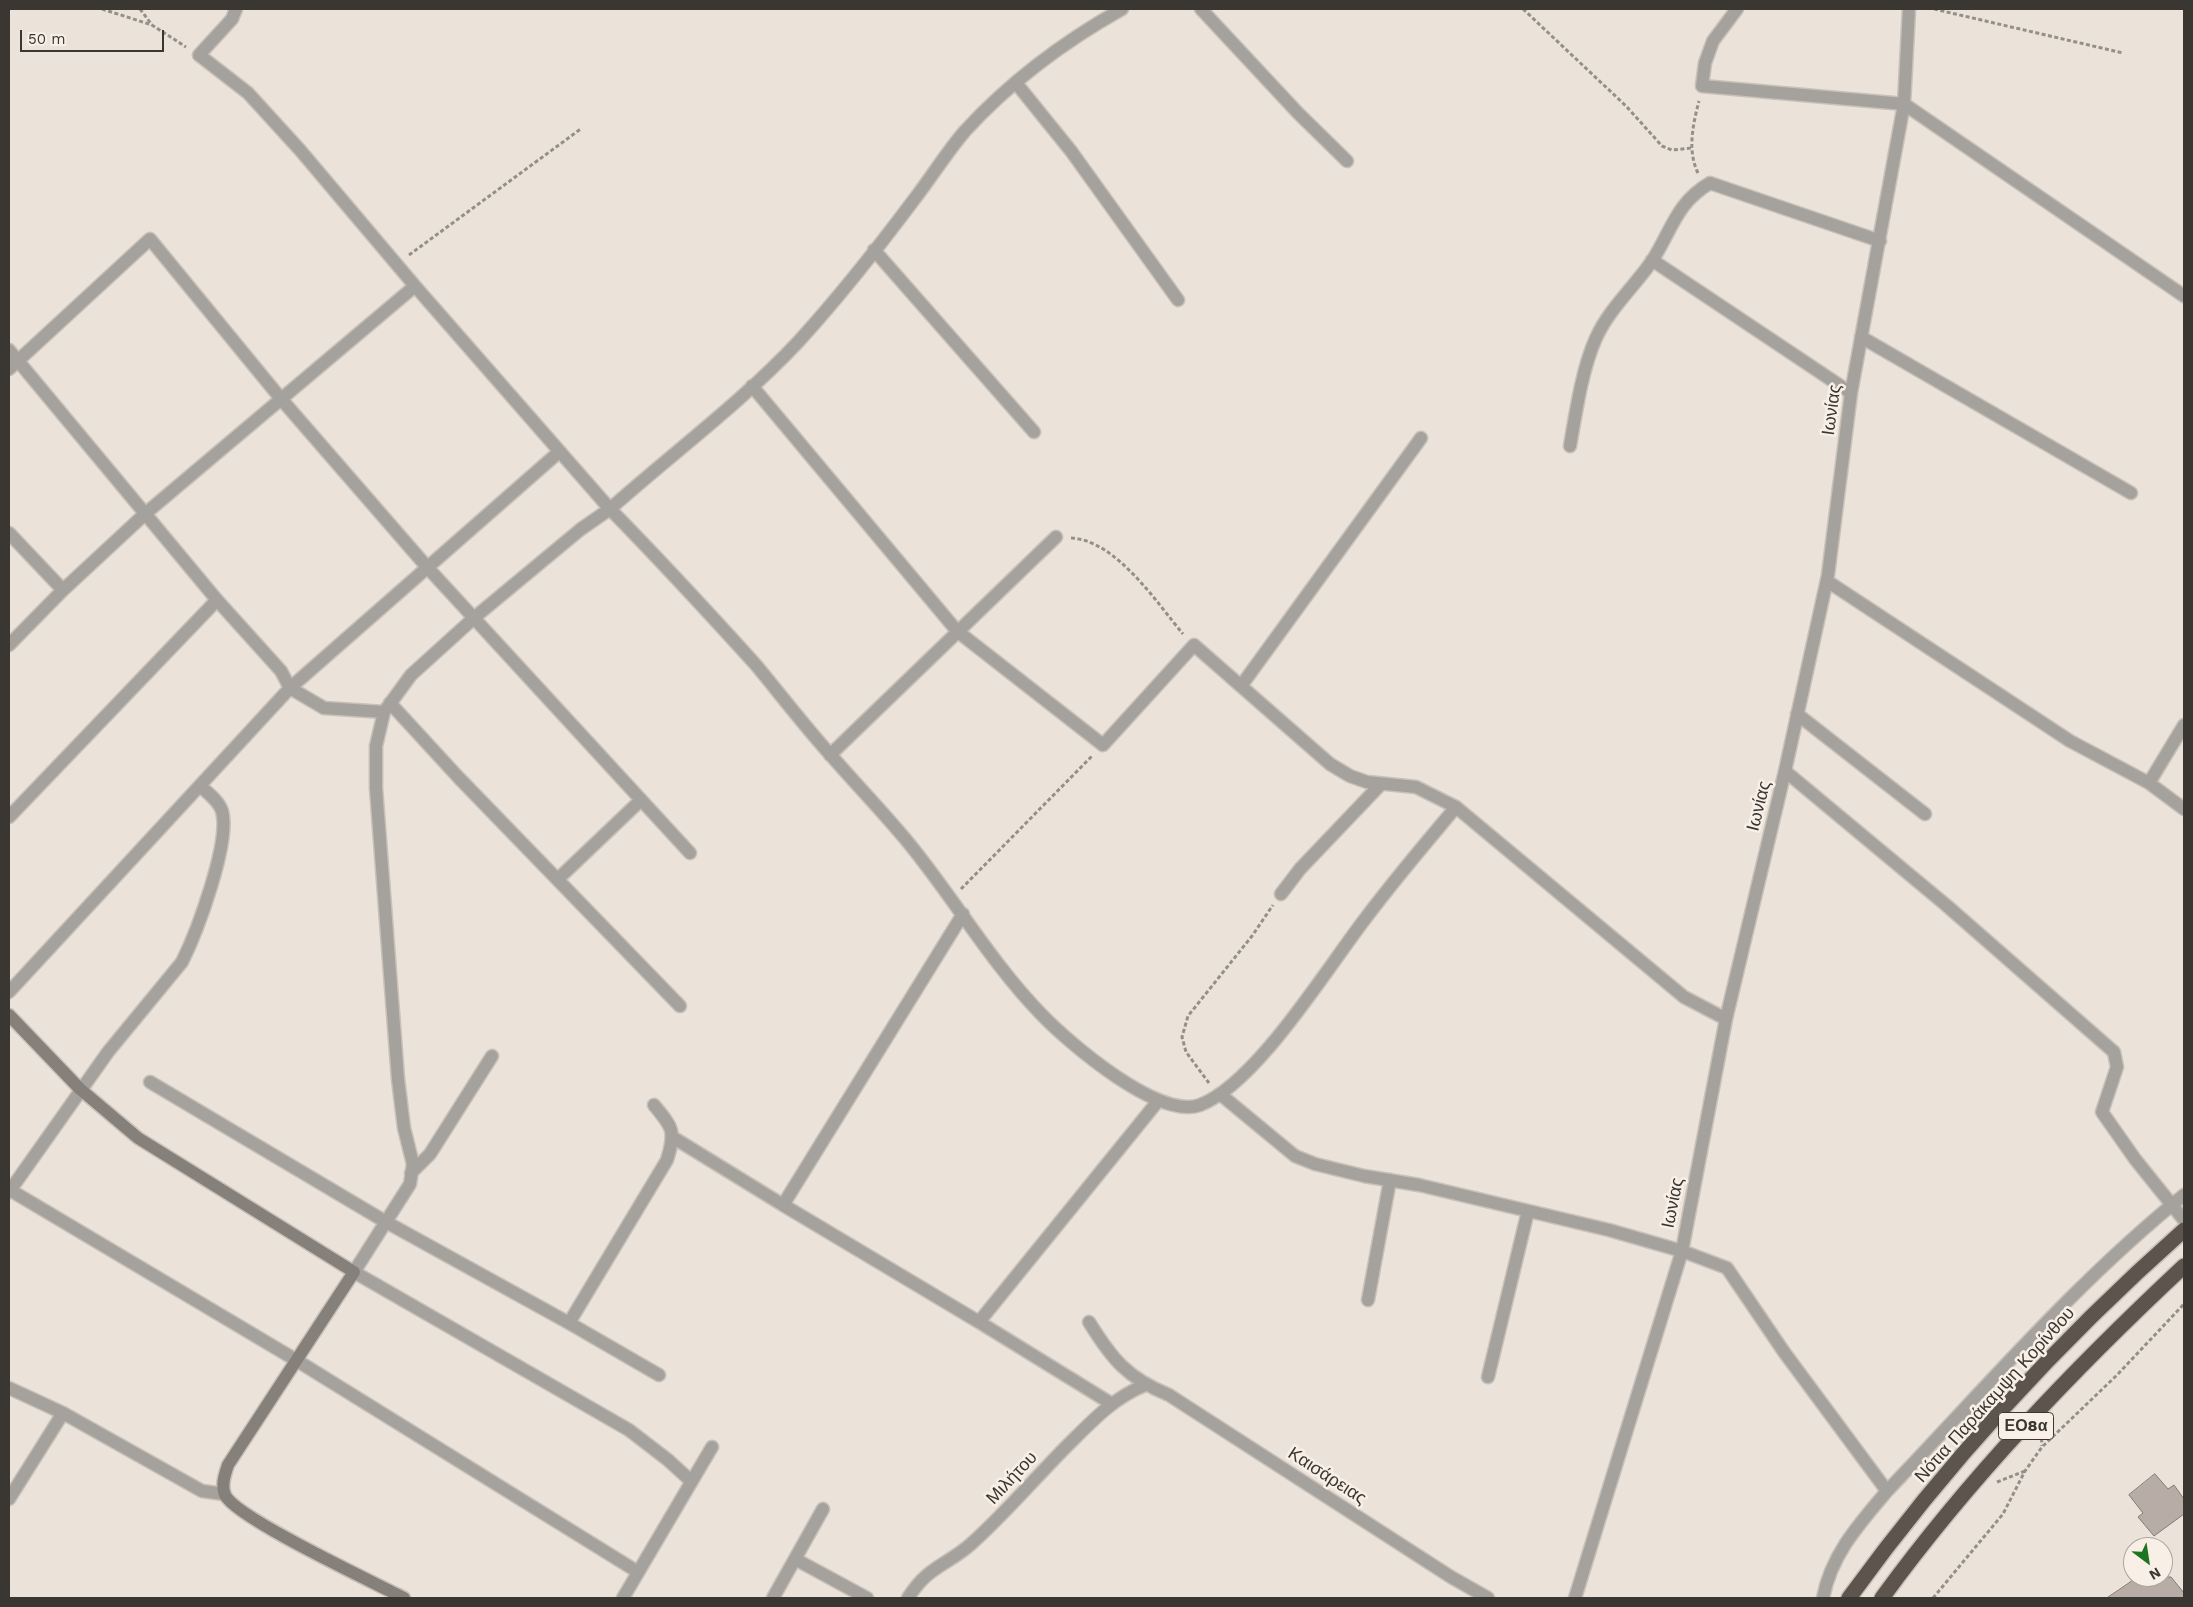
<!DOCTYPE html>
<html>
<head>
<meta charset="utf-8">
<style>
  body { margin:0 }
  #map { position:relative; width:2193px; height:1607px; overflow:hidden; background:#ebe3da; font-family:"Work Sans",sans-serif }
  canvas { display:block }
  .frame { position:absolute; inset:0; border:10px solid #3a3733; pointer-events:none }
  .north { position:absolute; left:2123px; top:1537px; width:50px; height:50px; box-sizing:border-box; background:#f8f0e7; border:1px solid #aca69f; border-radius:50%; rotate:149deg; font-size:14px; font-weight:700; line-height:20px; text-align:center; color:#3a3733 }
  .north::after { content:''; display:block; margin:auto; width:18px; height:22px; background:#1e7521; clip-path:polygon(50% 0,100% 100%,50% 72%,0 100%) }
  .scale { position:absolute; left:20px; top:30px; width:144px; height:22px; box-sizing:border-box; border:2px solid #3a3733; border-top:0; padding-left:6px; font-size:15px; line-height:18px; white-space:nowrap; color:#3a3733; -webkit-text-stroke:4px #f8f0e7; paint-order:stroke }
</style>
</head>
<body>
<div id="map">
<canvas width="2193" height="1607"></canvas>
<div class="frame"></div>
<div class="north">N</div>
<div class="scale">50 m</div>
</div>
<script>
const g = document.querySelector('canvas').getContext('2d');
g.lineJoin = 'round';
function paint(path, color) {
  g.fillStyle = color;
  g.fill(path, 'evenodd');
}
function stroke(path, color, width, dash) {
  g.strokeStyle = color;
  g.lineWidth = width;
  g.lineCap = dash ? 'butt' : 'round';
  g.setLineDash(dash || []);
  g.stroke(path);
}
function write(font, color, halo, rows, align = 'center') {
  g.font = font + ' "Work Sans",sans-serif';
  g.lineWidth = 5;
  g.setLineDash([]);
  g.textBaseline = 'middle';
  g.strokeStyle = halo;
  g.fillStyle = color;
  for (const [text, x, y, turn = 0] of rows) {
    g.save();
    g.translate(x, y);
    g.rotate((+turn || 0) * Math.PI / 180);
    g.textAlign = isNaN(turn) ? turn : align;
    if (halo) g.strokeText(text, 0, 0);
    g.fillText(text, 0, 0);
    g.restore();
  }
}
const building = new Path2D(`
  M2155,1474l13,15 6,-4 10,14v15l-30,22 -16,-19 5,-4 -14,-18z
  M2138,1577h33l13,16v5h-77z`);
paint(building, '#b7ada6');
stroke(building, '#837a74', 1);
const street = new Path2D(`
  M236,9l-4,10 -33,36 49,38 52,57 115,136 195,223 -29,20 -106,88 -64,58 -27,37 -8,34v42l22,291 6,49 9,36 -3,20 -56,88 275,158 39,30 23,21
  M1122,9c-57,32 -113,74 -157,122 -19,22 -34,47 -52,70 -36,48 -74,96 -114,140 -57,61 -126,112 -189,168 50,51 98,103 146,156 24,29 47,59 72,87 26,30 54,59 79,89 47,57 84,122 135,174 28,29 117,105 158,90 56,-21 127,-137 165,-186 29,-39 60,-75 91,-112
  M1201,9l97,104 49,48
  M1737,9l-24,32 -8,22 -3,23 202,18 280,192
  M1016,83l55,68 107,149
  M874,250l160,182
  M1652,260l199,133
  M1861,337l270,156
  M9,350l208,250 64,71 9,17 34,20 60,4
  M9,369l141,-130 132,161 145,167 263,286
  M752,386l205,245 146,114 91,-100 136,119 20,12 17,6 49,5 40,20 228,190 42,22
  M1570,446c6,-34 12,-77 26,-108 13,-29 38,-51 56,-77 20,-31 24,-58 58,-78l170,58
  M9,533l54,57
  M1827,581l243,160 79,42 35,26
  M9,645l54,-55 83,-77 269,-227
  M1241,686l180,-248
  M390,703l69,75 221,228
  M1797,714l128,100
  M830,755l226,-218
  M1785,771l161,134 168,147 3,15 -15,45 33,47 49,61
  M2149,783l35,-58
  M9,817l208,-217
  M558,879l83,-79
  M1281,894l19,-25 81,-85
  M963,914l-180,291 196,117 179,-221
  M9,992l281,-304 269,-236
  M150,1082l236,140 183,101 90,52
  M1220,1094l75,62 20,8 49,12 55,9 190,45 73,21 45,17 57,84 103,139
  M674,1138l109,67
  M411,1173l19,-19 62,-98
  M10,1190l286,170 342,212
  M9,1192l99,-140 74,-90c15,-30 49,-121 40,-151 -3,-10 -14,-18 -22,-25
  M1368,1300l22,-120
  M979,1322l133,82
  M1089,1322c23,37 38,56 80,73l282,182 37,21
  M569,1323l98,-163c9,-29 6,-32 -13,-55
  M1488,1377l40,-166
  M9,1388l54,25 139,78 22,3
  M1962,1412l22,18
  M9,1499l54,-86
  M795,1559l72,39
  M623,1598l89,-151
  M773,1598l50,-89
  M908,1598c20,-32 38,-32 63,-54 37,-33 69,-72 104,-106 22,-22 41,-41 70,-53
  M1575,1598l107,-347 44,-232 59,-248 43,-196 23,-182 53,-289 5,-95
  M1823,1598c8,-43 36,-74 64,-107 97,-101 188,-208 297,-296`);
const secondary = new Path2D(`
  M9,1015l71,74 58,49 216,134 -126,193c-3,9 -7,20 -3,30 11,23 148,87 179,103`);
const highway = new Path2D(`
  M1849,1598c97,-134 211,-258 335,-368
  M1882,1598c88,-121 193,-230 302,-332`);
stroke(street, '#c8c1b9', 15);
stroke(secondary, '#c8c1b9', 15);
stroke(highway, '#c8c1b9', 18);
stroke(new Path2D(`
  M102,9l50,16
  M140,9l12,16 34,22
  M1523,9l103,97 36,40 10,4 20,-2
  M1934,9l189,44
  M1698,173c-11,-22 -5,-49 1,-72
  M409,255l173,-127
  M1071,538c45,2 86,65 112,96
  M961,889l131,-133
  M1209,1083l-23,-31 -4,-15 6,-21 64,-80 21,-31
  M2041,1432l1,14
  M1997,1482l28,-11
  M1933,1598l70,-84 22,-43 17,-24 75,-72 67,-71`), '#958f89', 3, [4, 2.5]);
stroke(street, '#a5a19d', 12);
stroke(secondary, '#86807b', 12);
stroke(highway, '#5d544e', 15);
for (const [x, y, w] of [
  [2026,1426,55]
]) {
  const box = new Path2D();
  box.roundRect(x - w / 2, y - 13.5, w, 27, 4);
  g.fillStyle = '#f8f0e7';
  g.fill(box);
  stroke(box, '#3a3733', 1);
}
write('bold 16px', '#3a3733', null, [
  ["ΕΟ8α",2026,1426]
]);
write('18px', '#3a3733', '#f8f0e7', [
  ["Ιωνίας",1832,410,-82],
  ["Ιωνίας",1759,806,-76],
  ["Ιωνίας",1673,1203,-79],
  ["Νότια Παράκαμψη Κορίνθου",1995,1395,-48],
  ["Καισάρειας",1327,1476,33],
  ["Μιλήτου",1012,1478,-47]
]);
</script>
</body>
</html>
